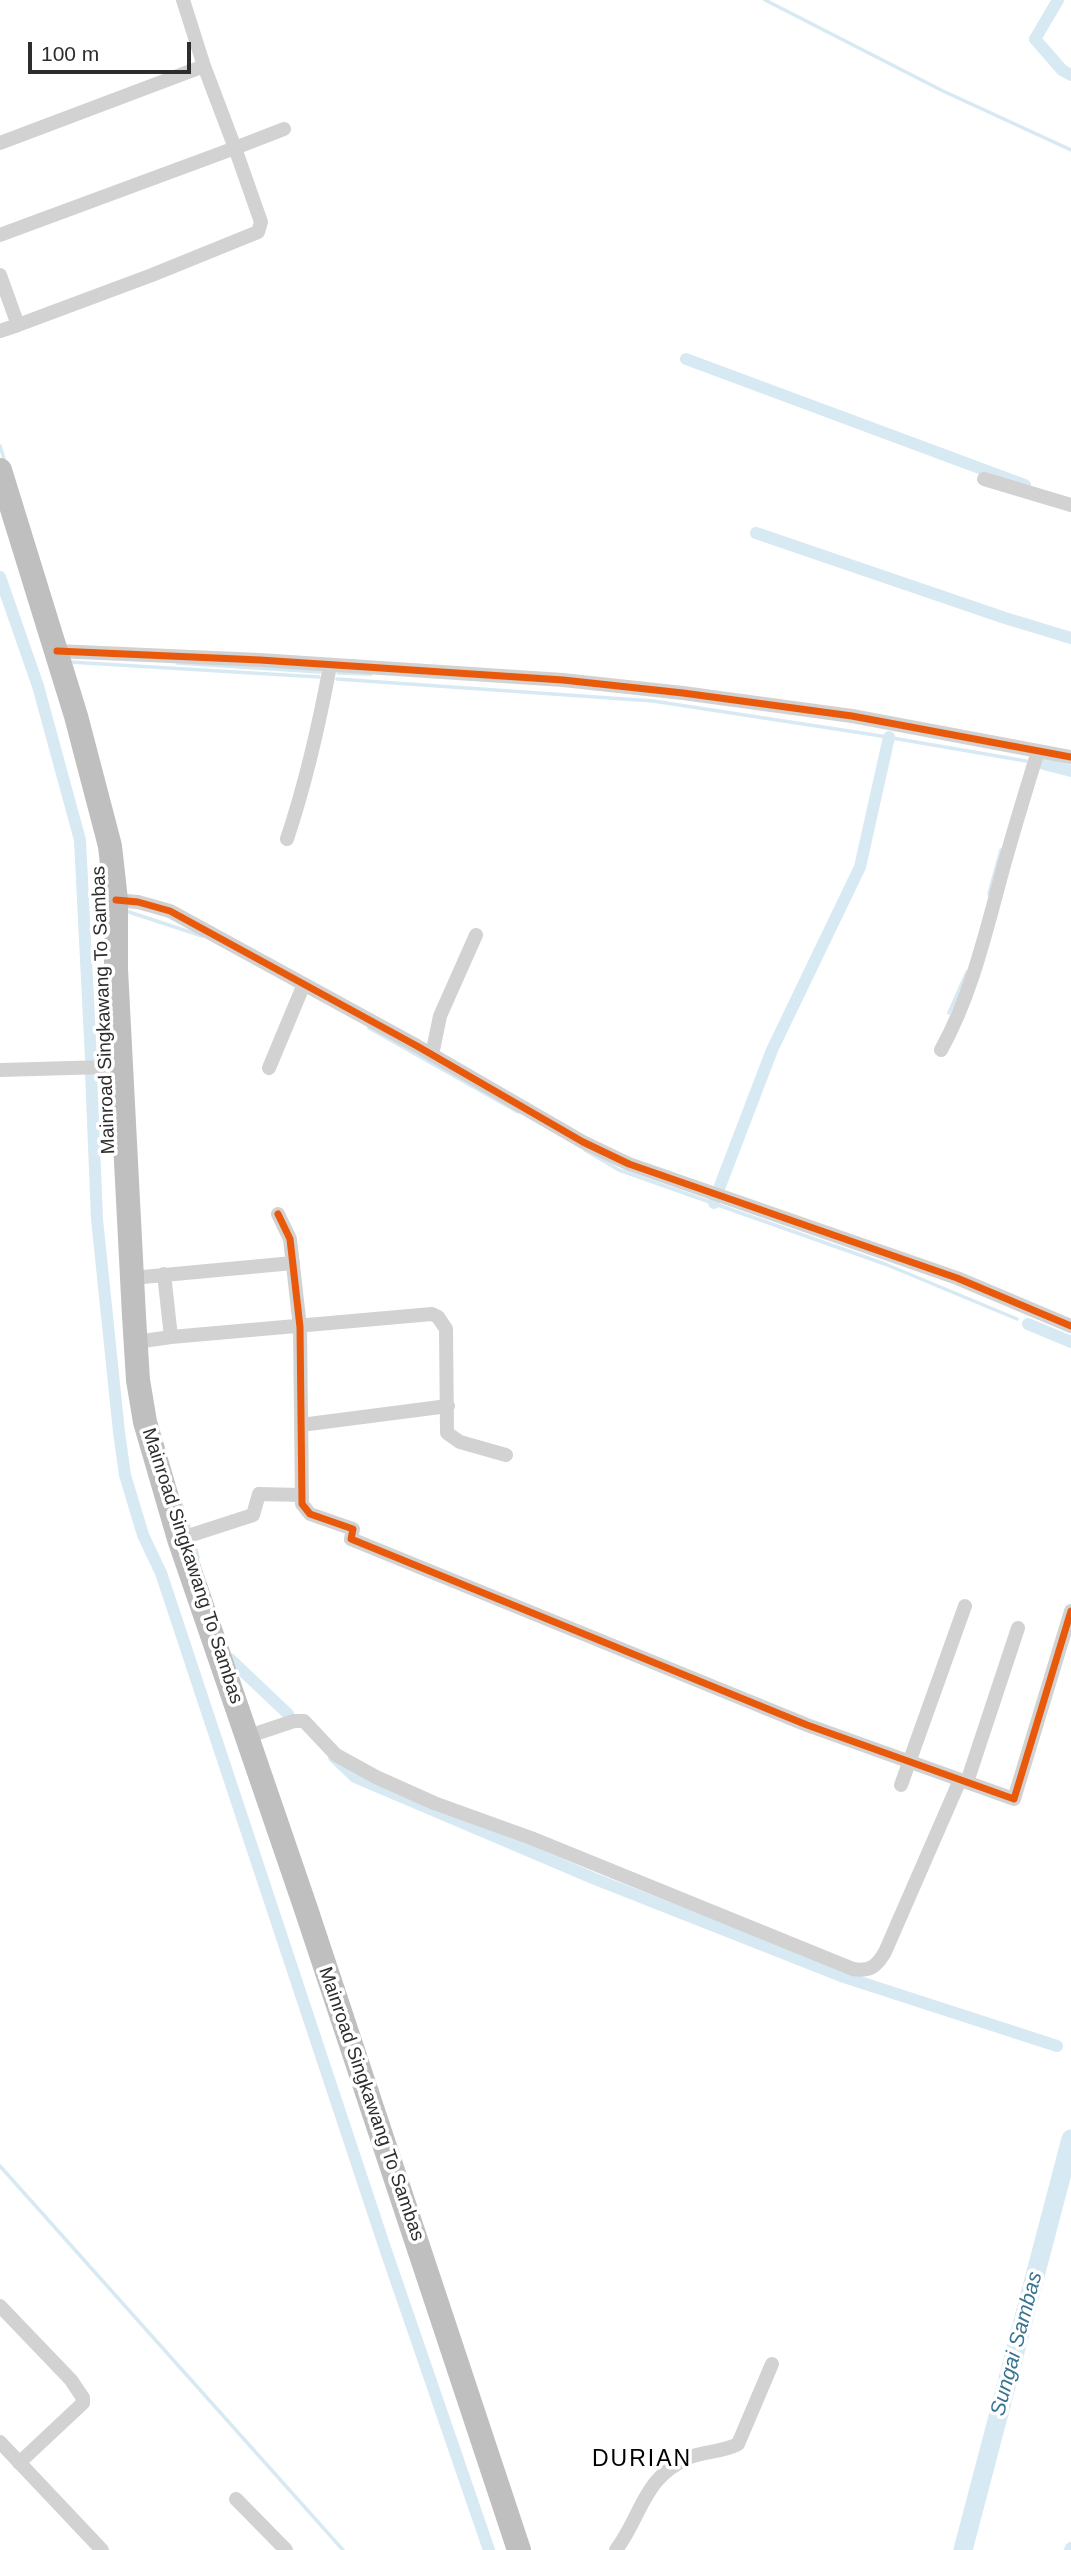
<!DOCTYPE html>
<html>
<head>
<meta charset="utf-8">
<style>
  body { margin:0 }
  #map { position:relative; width:1071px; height:2550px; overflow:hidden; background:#fff; font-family:Arial,sans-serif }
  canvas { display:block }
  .scale { position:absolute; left:28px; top:42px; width:163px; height:32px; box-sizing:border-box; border:4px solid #2d2d2d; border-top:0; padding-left:9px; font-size:21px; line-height:24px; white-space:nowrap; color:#2d2d2d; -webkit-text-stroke:5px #fff; paint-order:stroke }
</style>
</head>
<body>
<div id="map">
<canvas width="1071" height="2550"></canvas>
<div class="scale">100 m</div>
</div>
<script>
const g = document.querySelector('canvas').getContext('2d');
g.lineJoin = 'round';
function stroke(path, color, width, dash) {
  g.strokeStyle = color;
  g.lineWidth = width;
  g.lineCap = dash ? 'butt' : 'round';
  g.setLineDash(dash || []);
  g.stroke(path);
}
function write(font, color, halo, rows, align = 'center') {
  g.font = font + ' Arial,sans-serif';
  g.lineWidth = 7;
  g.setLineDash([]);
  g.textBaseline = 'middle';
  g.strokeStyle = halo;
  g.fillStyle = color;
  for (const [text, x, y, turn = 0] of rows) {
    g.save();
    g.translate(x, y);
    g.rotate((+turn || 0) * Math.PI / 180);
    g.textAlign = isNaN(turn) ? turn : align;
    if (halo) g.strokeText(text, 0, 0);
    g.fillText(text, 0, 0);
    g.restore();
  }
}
stroke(new Path2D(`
  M765,0l178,91 128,59
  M0,446l5,16
  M69,662l250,15
  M177,663l143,9
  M338,673l33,1
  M337,679l316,22 222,34 151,26
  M989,894l12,-44
  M126,911l76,25
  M949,1013l18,-41
  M369,1028l149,84
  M585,1150l34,20 266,94 132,55
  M181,1504l9,26
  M192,1537l6,20
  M0,2166l343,384`), '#d7e9f2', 3.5);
stroke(new Path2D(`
  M1058,0l-23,39 27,31 9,5
  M686,359l339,126
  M756,533l249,85 66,20
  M0,577l38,109 42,154 11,219
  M1044,764l27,7
  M91,1072l6,147 22,213 6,43 18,60 18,38 225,678 103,299
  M720,1186l52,-136 88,-183 29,-130
  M714,1203v-1
  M1028,1324l43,18
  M230,1659l58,55
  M334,1757l21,20 240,102 246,97 216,70
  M1070,2550l1,-2`), '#d7e9f2', 12);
stroke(new Path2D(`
  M963,2550l108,-411`), '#d7e9f2', 19);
stroke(new Path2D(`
  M0,143l204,-77
  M0,235l235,-87 -31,-82 -21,-66
  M0,275l18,50 -18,6
  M18,325l134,-50 106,-43 3,-10 -26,-74 49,-19
  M984,479l87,26
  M57,651l203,9 303,20 120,13 169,23 219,41
  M287,839c19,-57 32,-114 43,-173
  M116,900l22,2 32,9 247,135 166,96 46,22 328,114 114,48
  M941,1050c31,-56 45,-119 62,-181 11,-40 23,-79 35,-118
  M432,1055l8,-39 36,-81
  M269,1068l35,-84
  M0,1070l106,-3
  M278,1214l12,25 10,88 2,177 8,10 43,15 -2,10 456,186 207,74 57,-188
  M164,1274l7,63
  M132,1278l161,-15
  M136,1342l35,-5 261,-23 6,3 8,12 1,104 13,9 46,13
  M301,1425l147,-19
  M179,1539l74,-24 6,-21 43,1
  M246,1737l48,-16h10l32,34 40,22 58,26 97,35 322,131c17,3 24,-3 32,-17l75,-172
  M967,1782l51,-154
  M901,1785l64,-179
  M0,2306l71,74 12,18v5l-64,60
  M0,2442l102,108
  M236,2499l50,51
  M616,2550c27,-36 26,-72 74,-93 16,-6 33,-5 48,-13l34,-80`), '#d2d2d2', 14);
stroke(new Path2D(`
  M0,470l76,246 34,130 6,54v69l18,347 4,64 7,42 34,117 126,367 214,644`), '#bfbfbf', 24);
stroke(new Path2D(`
  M57,651l203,9 303,20 120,13 169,23 219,41
  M116,900l22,2 32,9 247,135 166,96 46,22 328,114 114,48
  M278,1214l12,25 10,88 2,177 8,10 43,15 -2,10 456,186 207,74 57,-188`), '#e8590c', 7);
write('19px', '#2d2d2d', '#fff', [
  ["Mainroad Singkawang To Sambas",104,1010,-92],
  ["Mainroad Singkawang To Sambas",192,1566,72],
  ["Mainroad Singkawang To Sambas",371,2104,71]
]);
write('italic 21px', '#397592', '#fff', [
  ["Sungai Sambas",1017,2344,-75]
]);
g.letterSpacing = '2px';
write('23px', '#000', '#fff', [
  ["DURIAN",642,2460]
]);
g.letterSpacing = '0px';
</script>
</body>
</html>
